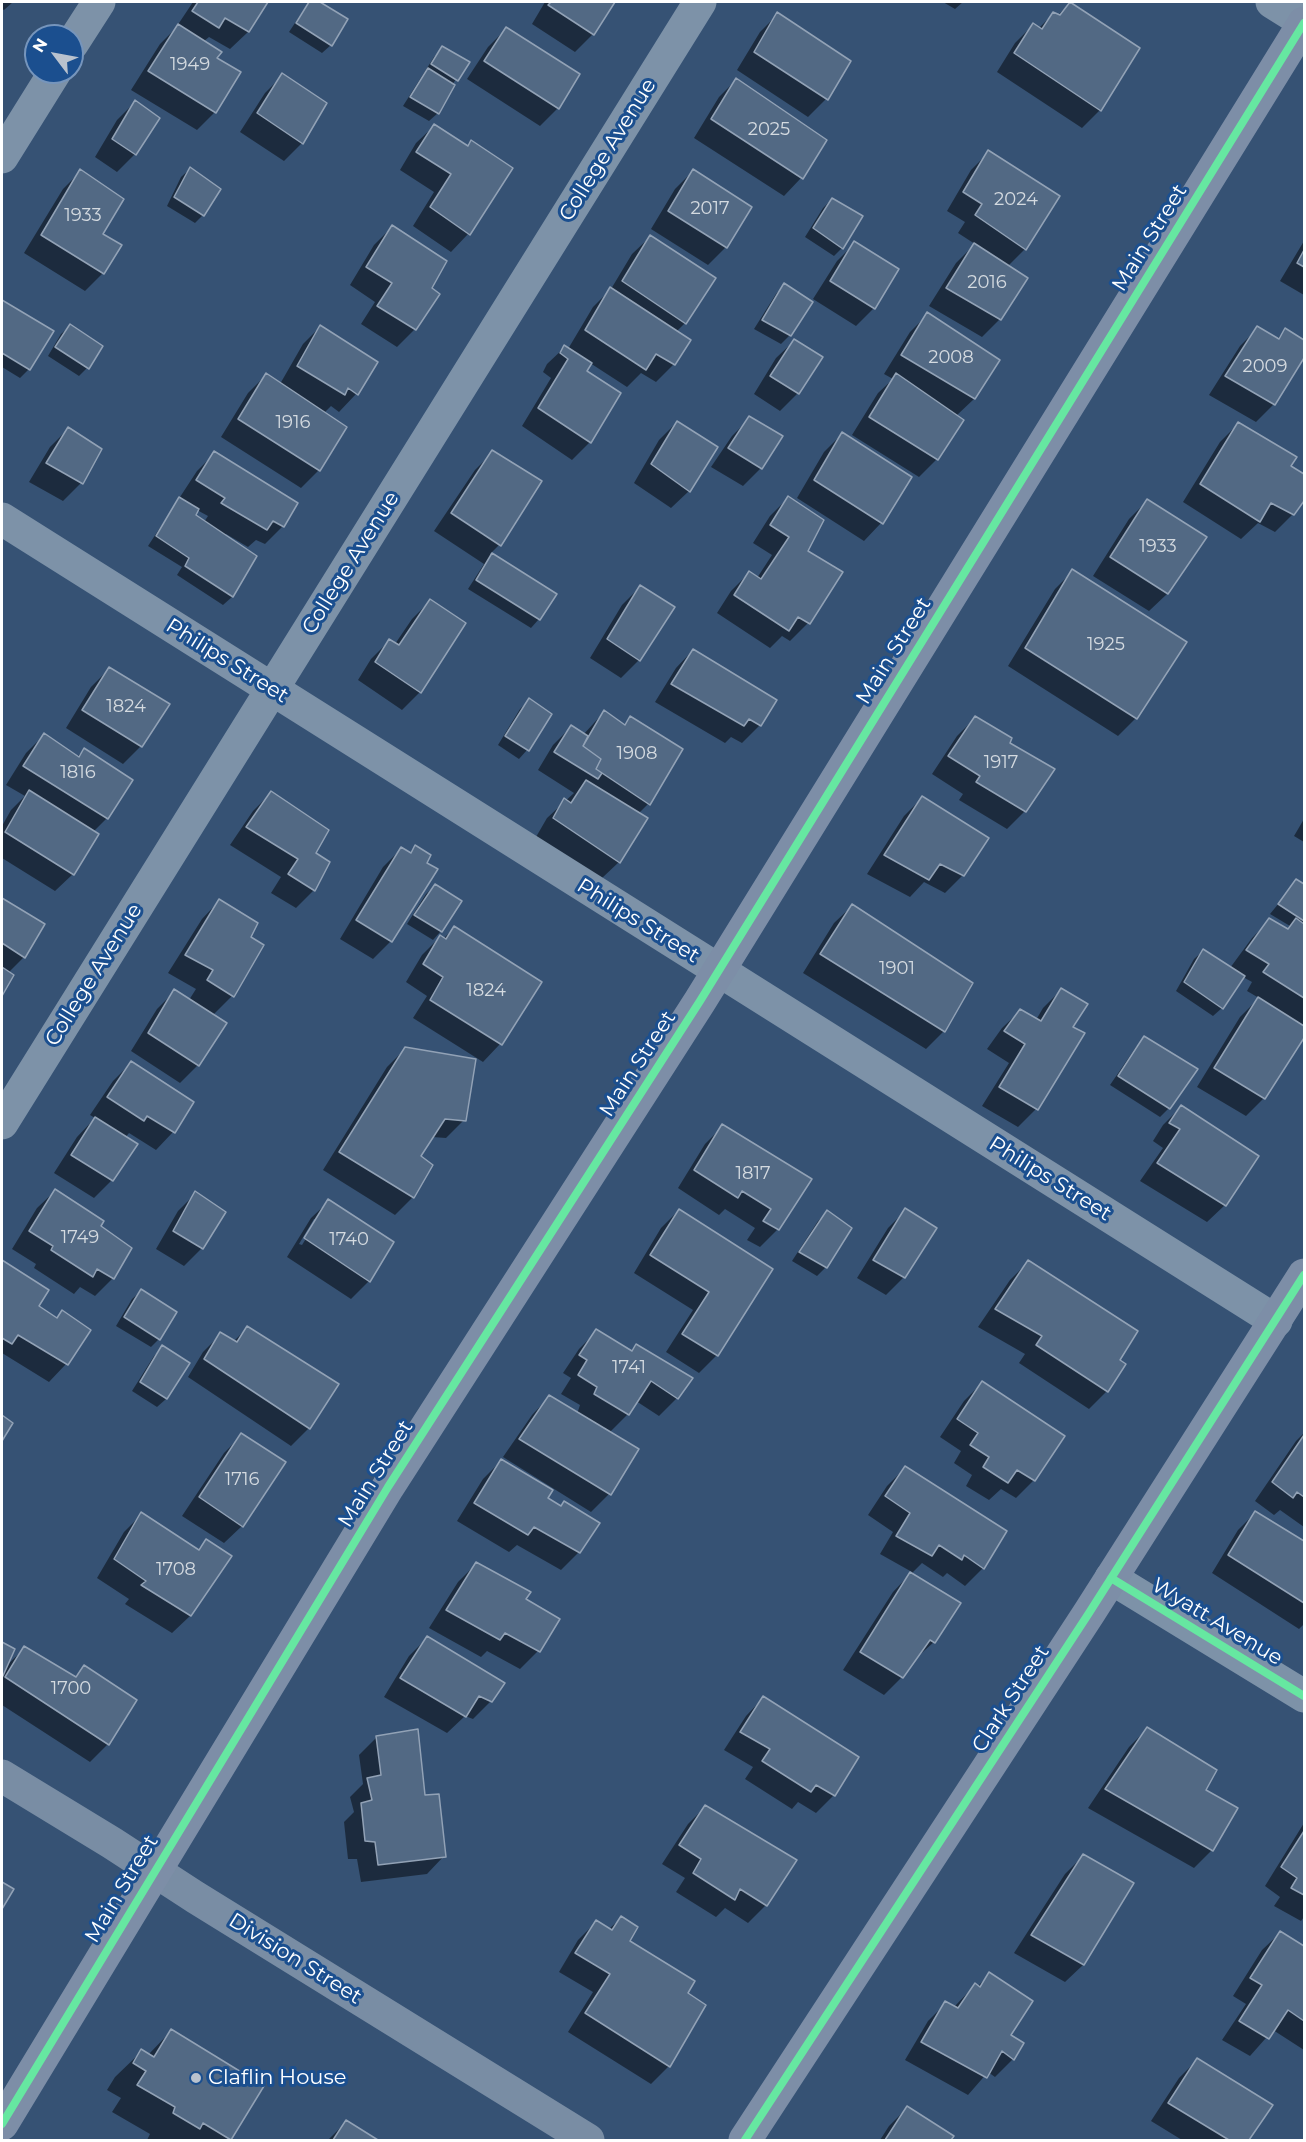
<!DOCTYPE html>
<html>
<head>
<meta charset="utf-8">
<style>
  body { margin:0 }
  #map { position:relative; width:1306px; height:2142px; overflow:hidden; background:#365274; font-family:Montserrat,sans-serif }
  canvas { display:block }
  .frame { position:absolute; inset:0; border:3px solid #fff; pointer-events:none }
  .north { position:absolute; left:24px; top:24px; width:60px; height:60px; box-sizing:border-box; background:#1b4f8f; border:2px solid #7695bc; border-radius:50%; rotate:302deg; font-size:16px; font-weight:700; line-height:24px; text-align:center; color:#fff }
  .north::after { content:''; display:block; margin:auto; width:21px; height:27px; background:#b9c2ce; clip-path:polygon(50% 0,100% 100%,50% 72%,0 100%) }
</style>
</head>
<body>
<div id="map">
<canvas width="1306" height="2142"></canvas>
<div class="frame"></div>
<div class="north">N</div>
</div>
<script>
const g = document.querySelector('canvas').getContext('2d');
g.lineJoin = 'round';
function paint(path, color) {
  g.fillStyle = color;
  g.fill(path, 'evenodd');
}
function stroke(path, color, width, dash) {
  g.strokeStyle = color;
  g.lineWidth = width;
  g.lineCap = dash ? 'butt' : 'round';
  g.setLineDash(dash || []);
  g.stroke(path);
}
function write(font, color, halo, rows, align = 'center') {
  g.font = font + ' Montserrat,sans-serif';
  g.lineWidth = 6;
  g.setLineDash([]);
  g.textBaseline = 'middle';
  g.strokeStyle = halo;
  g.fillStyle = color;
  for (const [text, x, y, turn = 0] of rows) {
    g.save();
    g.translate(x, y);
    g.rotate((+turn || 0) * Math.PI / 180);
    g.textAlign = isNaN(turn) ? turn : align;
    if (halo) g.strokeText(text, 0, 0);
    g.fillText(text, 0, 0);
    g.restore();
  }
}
paint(new Path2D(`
  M2,2h11l-9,8 -2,-1z
  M193,2h73l-18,30 -18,17 -21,-12 -6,5 12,17 23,13 -23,40 -18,18 -66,-40 29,-46 15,-15z
  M309,2h9l28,17 -15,26 -9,8 -33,-21z
  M545,2h69l-21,32 -18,18 -43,-28z
  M943,2h20l-8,7z
  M1070,3l30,107 -18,18 -85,-56 18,-29 18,-18 5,4 16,-16 4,2z
  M778,14l71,47 -23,38 -18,18 -71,-47 23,-38z
  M506,29l52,79 -18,18 -73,-47 21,-32z
  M442,48l25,15 -15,22 -14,28 -9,8 -26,-15 31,-49z
  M283,75l19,68 -18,18 -44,-29 25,-39z
  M736,80l89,60 -24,38 -17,18 -90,-58 25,-41z
  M135,102v52l-18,18 -22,-15 22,-37z
  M434,126l32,21 5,-5 -3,92 -17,18 -38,-26 21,-34 -34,-22 16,-27z
  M989,152l36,97 -18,18 -7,52 -18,18 -53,-31 27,-43 19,-19 -17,-11 7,-11 -18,-11 24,-41z
  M190,169l13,46 -8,8 -28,-17 14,-29z
  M81,171l20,63 19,12 -17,27 -18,18 -61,-38 39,-64z
  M693,171l33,76 -18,18 -57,-36 24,-40z
  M832,199l10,49 -8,8 -29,-19 18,-29z
  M392,227l38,62 8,5 -23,35 -18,18 -36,-23 14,-22 -25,-17 24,-40z
  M650,237l35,86 -9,9 -2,32 -18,18 -15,-9 -14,14 -37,-24 -5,9 5,70 -18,18 -50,-34 29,-48 -8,-6 4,-8 18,-17 3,2 25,-42 18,-18 21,-35z
  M1304,241v54l-24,-14z
  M855,243l19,65 -18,18 -43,-27 24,-38z
  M784,285l26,18 -21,33 -8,8 -27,-15 22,-35z
  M2,301l50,31 -23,37 -9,9 -18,-11z
  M928,314l70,47 -24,38 -18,17 -19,43 -18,18 -67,-42 26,-42 15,-14 -9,-5 26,-42z
  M70,326l17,42 -8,8 -31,-20 13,-22z
  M320,327l56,35 -20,32 -17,18 -8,-6 -7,7 -5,57 -18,18 -80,-51 27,-44 18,-18 14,9 23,-40z
  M1258,328l19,11 9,-9 18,12v13l-30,49 -18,18 -47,-27 31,-49z
  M794,341l4,52 -18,18 -26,-17 22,-36z
  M750,418l11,50 -18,18 -32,-19 21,-31z
  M677,422l12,69 -18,17 -37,-25 25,-43z
  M1238,424l51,43 15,9v22l-11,16 -18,18 -17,-9 -17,16 -58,-37 37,-60z
  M68,429l13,54 -18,18 -34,-19 21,-35z
  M842,434l68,44 -29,45 -17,18 -67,-43 27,-46z
  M493,452l6,93 -9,9 65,40 -16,25 -8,9 -63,-39 16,-25 -50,-33 41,-61z
  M215,453l68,73 -18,18 -9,-4 -8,7 -22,-13 -1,2 30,21 -23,40 -9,8 -46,-30 5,-8 -34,-21 49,-75zM197,510l11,6 -4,6 -10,-6z
  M788,498l18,53 2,72 -18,18 -8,-5 -12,12 -53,-35 14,-22 18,-18 8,5 15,-23 -19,-12 17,-27z
  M1147,501l58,36 -38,57 -18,17 -56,-35 36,-57z
  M1073,571l63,147 -18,18 -110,-70 47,-77z
  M640,587l-1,73 -18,18 -31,-20 32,-53z
  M430,601l-10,91 -18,18 -44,-30 13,-21 18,-18 6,3 17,-25z
  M693,650l67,75 -18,18 -11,-6 -6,6 -70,-41 21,-34z
  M109,669l59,36 -27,41 -18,18 -57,-36 25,-41z
  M529,700l21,14 -23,36 -8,9 -21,-14 22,-36z
  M604,712l20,13 7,-7 17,86 -10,10 -19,48 -18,17 -65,-42 11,-19 27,-25 -36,-23 15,-25 18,-18 12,8z
  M975,718l33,25 45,27 -28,41 -18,18 -48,-29 4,-6 -31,-20 25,-38z
  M44,735l33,22 7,-7 47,30 -24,38 -14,14 -20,42 -18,17 -53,-33v-32l9,-16 14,-14 -19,-11 20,-32z
  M271,793l43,60v37l-18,18 -25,-15 10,-16 -51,-32 23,-34z
  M922,798l41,77 -18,18 -21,-11 -14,15 -43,-23 37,-58z
  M1304,819v23l-10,-6z
  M415,847l10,17 11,5 -46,73 -17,17 -33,-20 43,-72 18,-18 8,5z
  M1297,881l7,5v149l-40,63 -18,18 -49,-29 43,-70 19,-19 -12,-7 5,-9 -9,-5 -21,31 -9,8 -37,-25 18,-32 9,-8 27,17 22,-30 18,-18 16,10 4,-4 -20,-12z
  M435,885l6,46 -8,9 -26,-16 19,-30z
  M2,900l41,24 -19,33 -16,16 4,3 -10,18z
  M219,901l30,37 -17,58 -20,20 -14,49 -18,18 -49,-32 26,-42 18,-18 14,9 7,-11 -28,-16 34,-54z
  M852,906l92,125 -18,18 -123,-76 31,-50z
  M454,928l46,116 -17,18 -70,-44 14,-22 -21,-14 16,-27 18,-18 3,2z
  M1061,990l10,38 12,6 -47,75 -18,18 -36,-21 27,-43 -22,-14 15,-21 18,-17 16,9 7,-12z
  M1144,1038l25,70 -9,9 -50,-32 26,-38z
  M405,1049l59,71 -18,18 -14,-1 -13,20 -6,40 -18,18 -72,-45 64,-103z
  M131,1063l42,69 -17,18 -27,-17 -4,5 -13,42 -18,18 -40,-25 23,-36 18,-19 -5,-3 23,-34z
  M1181,1107l44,98 -18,17 -67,-41 23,-33 -10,-7 10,-16z
  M723,1126l87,53 -32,50 -18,18 -13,-7 8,-12 -30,-19 -6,6 -41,-27 27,-44z
  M55,1191l44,36 31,21 -17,30 -18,18 -15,-9 -6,7 -40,-26 2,-4 -24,-15 25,-41z
  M196,1193l6,55 -18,18 -28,-17 22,-38z
  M329,1201l40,80 -18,18 -64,-42 24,-39zM314,1219h4l-16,26 -3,-1z
  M679,1210l92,59 -54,86 -18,18 -33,-21 27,-42 -59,-37 27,-45z
  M906,1210l-2,67 -18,18 -29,-17 31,-50z
  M827,1212l-1,55 -9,9 -25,-15 26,-40z
  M2,1262l45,29 -10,16 19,12 6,-7 27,18 -23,34 -17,18 -47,-29z
  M1028,1262l89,98 -10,31 -18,18 -70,-46 6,-9 -47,-27 32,-47z
  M141,1291l18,48 -8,8 -35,-21 16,-27z
  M247,1328l62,100 -18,18 -103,-69 15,-25 18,-18 12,8z
  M597,1331l34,21 5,-6 55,32 -14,20 -18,18 -23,-15 -8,13 -19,19v61l-18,18 -88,-55 29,-42 17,-18 28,17 3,-9 -19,-11 10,-16 -8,-5 16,-24z
  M163,1347l25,17 -22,35 -9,8 -25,-16 22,-35z
  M982,1383l52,97 -18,18 -15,-9 -12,11 -23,-14 6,-11 -18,-12 7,-12 -21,-14 24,-36z
  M1304,1433v94l-24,-17 -6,5 -19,-14 41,-60z
  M242,1435v91l-18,17 -42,-27 42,-63z
  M501,1461l45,37 14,9 19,45 -18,18 -44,-25 -8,7 -52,-31 26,-42z
  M905,1468l78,100 -18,18 -18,-13 -4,4 -21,-14 -11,11 23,68 -19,17 -13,18 -18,18 -41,-25 50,-78 19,-20 -32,-18 13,-22 -25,-17 19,-29z
  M1255,1513l49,29v82l-5,5 -87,-56 26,-43z
  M142,1514l55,36 9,-9 -16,75 -18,17 -47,-29 4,-5 -32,-21 27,-46z
  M476,1564l48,36 34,20 -20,31 -18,18 -33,-18 -6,6 -52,-29 29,-46z
  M427,1638l64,63 -18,18 -8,-3 -18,17 -63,-36 25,-41z
  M2,1644l11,6 -7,16 19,-18 49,30 10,-11 24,77 -18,18 -88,-57z
  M763,1698l71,97 -18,18 -18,-11 -6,7 -47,-30 8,-12 -29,-17 22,-34z
  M1147,1729l57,61 32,19 -24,41 -18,18 -106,-60 41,-61z
  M377,1737l46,59 21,60 -17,18 -66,8 -4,-23h-9l-4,-37 10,-10 -4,-15 13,-13 -4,-29z
  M706,1806l60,99 -18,18 -23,-15 -9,9 -40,-25 9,-14 -23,-14 26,-40z
  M1304,1823v94l-3,4 -27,-15 6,-9 -15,-11z
  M1083,1856l49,28 -49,81 -18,17 -51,-29 51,-79z
  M621,1918l7,24 58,52 -17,72 -18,18 -83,-52 25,-40 -34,-20 19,-32 18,-18 13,7z
  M1280,1933l24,15v102l-31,-20 -23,26 -28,-16 24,-36 -13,-8 29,-46z
  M990,1974l19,62 13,8 -9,15 -18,18 -7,-5 -20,23 -63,-35 23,-39 18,-18 8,4 21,-22 2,2z
  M171,2031l59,108 -1,1h-82l3,-6 -38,-22 9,-14 -14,-8 8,-13 27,-26 6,4z
  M1197,2060l74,45 -24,35h-65l-31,-19 28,-43z
  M907,2108l45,28 -2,4h-70l9,-14z
  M346,2122l29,18h-47z`), '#0007');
const building = new Path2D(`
  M198,2h70l-19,30 -24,-14 -6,10 -27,-17z
  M309,2h11l28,17 -16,27 -36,-23z
  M551,2h64l-21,33 -46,-30z
  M1070,2l70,46 -39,63 -87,-58 19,-30 9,6 11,-17 7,3z
  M777,12l74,49 -23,39 -74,-48z
  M178,24l44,28 -5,6 24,14 -25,41 -68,-42z
  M506,27l74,47 -21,35 -75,-48z
  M442,46l28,16 -12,19 -27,-17z
  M428,68l27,17 -16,29 -29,-17z
  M282,73l45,30 -24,41 -46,-31z
  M736,78l91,62 -24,39 -92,-60z
  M135,100l25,18 -24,37 -24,-16z
  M434,124l34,22 3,-6 42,28 -43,67 -40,-28 21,-33 -35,-22z
  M988,150l72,46 -34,54 -51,-35 7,-11 -19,-12z
  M190,167l31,22 -17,27 -30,-19z
  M80,169l44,30 -21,35 19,11 -18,29 -63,-39z
  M693,169l59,38 -25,41 -59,-37z
  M832,198l31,18 -20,33 -30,-21z
  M392,225l55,36 -15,27 8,6 -24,36 -39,-24 15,-23 -26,-16z
  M650,235l66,43 -30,46 -64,-43z
  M854,241l45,28 -24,40 -45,-28z
  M974,243l54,35 -27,42 -55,-32z
  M1304,250v17l-7,-4z
  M784,283l29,19 -22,34 -29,-16z
  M610,287l81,53 -16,25 -19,-11 -10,16 -61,-40z
  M2,300l52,31 -24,39 -28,-17z
  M927,312l73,48 -25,39 -74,-44z
  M70,324l33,22 -14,23 -34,-22z
  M320,325l58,37 -20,33 -10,-7 -3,7 -48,-29z
  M1257,326l22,13 6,-11 19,12v18l-29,47 -50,-29z
  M794,339l29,18 -24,37 -29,-18z
  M564,345l28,18 -5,8 34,22 -30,50 -53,-35 30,-49 -8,-6z
  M266,373l81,54 -27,44 -82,-52z
  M896,373l68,47 -26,40 -69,-43z
  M749,416l34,20 -21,33 -34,-21z
  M677,421l41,26 -28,45 -39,-28z
  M1238,422l59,35 -6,9 13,8v27l-10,14 -23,-12 -11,19 -60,-38z
  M68,427l34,22 -19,35 -37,-21z
  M842,432l70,45 -29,47 -69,-44z
  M492,450l50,31 -41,65 -50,-33z
  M214,451l84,52 -14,24 -11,-6 -6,9 -46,-27 4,-5 -29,-18z
  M788,496l36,24 -16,31 35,21 -33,52 -12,-7 -9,14 -55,-36 15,-24 12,8 28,-42 -19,-12z
  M179,497l20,12 -3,6 61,41 -24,41 -48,-31 4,-8 -33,-22z
  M1147,499l60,38 -39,57 -58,-37z
  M492,553l65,41 -17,26 -64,-40z
  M1072,569l115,73 -50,77 -112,-71z
  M640,585l35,22 -35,54 -33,-22z
  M430,599l36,24 -45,70 -46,-31 14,-23 10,6z
  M693,649l84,51 -16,26 -12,-7 -5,7 -73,-42z
  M109,667l61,37 -28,43 -60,-37z
  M529,698l23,16 -23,37 -24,-15z
  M604,710l21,15 5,-9 53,33 -33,56 -54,-36 5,-10 -18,-13z
  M975,716l37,22 -2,5 45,26 -29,43 -50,-30 4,-6 -32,-20z
  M571,725l17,11 -5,10 18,13 -5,10 6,4 -4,6 -44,-27z
  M44,733l35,24 5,-9 49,32 -25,39 -85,-53z
  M586,780l62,38 -28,45 -67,-45 11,-20 7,5z
  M29,790l70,44 -25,41 -69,-43z
  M271,791l58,39 -13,23 14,9 -15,29 -27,-17 10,-15 -52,-32z
  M922,796l67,42 -25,38 -24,-12 -11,16 -45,-25z
  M415,845l16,10 -4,8 11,6 -46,73 -36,-22 45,-73 10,6z
  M1296,879l8,5v37l-26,-17z
  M435,884l27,17 -20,31 -28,-17z
  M2,898l43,26 -20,34 -23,-15z
  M219,899l39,24 -7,14 13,8 -30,52 -27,-17 6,-10 -28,-15z
  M852,904l121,79 -28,49 -125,-78z
  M1269,918l19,11 8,-11 8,6v74l-41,-26 6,-8 -23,-14z
  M454,926l88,56 -40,63 -72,-45 13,-23 -20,-13 17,-29 6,4z
  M1203,949l42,27 -22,33 -39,-27z
  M2,967l12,8 -12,21z
  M1061,988l27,16 -15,23 12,6 -47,77 -39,-23 26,-43 -21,-13 16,-22 21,12z
  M174,989l53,34 -28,43 -51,-33z
  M1258,997l46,29v12l-39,61 -51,-31z
  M1144,1036l54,33 -28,40 -52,-33z
  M405,1047l71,12 -10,62 -21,-2 -24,37 12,9 -19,33 -75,-46z
  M131,1061l63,41 -19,31 -28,-17 -3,5 -37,-24z
  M1181,1105l78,51 -33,50 -69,-43 23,-34 -11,-6z
  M95,1117l43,27 -25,37 -42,-26z
  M722,1124l90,55 -33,51 -16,-9 8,-12 -29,-18 -4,7 -44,-28z
  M55,1189l49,32 -3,5 31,22 -18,31 -17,-10 -4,8 -42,-27 2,-4 -24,-15z
  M195,1191l31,21 -23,37 -30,-18z
  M328,1199l66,43 -24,40 -66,-44z
  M905,1208l32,20 -32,50 -32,-18z
  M679,1209l94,60 -55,87 -36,-22 27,-42 -59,-37z
  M827,1210l25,18 -25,40 -28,-16z
  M2,1260l47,30 -10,16 18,12 5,-8 29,20 -23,35 -50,-30 -6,9 -10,-6z
  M1028,1260l110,71 -18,29 6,4 -18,28 -72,-47 6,-9 -47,-27z
  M141,1289l36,23 -17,28 -36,-23z
  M247,1326l92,58 -29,45 -106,-70 16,-27 17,10z
  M596,1329l36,22 4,-7 57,34 -15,21 -27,-18 -22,34 -35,-21 3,-7 -19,-12 9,-15 -8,-5z
  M162,1345l28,18 -23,36 -27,-17z
  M982,1381l83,55 -30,45 -18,-11 -9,13 -25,-16 6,-10 -19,-12 8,-12 -21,-14z
  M549,1395l90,54 -28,46 -92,-56z
  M2,1415l11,8 -11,18z
  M241,1433l45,29 -43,65 -44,-30z
  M1304,1435v62l-7,-5 -4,6 -21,-16z
  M501,1459l52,31 -5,8 13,8 3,-5 36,22 -20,30 -46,-26 -6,8 -54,-32z
  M905,1466l102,65 -23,38 -20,-14 -2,5 -23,-15 -7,11 -36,-20 14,-23 -25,-17z
  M1255,1511l49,30v62l-76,-48z
  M141,1512l58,38 7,-11 26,17 -41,60 -50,-31 5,-4 -32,-22z
  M476,1562l55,30 -5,7 34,20 -20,33 -35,-19 -5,7 -54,-30z
  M910,1572l51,31 -26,40 -5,-3 -27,38 -43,-26z
  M427,1636l78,47 -13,19 -13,-6 -13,21 -66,-39z
  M2,1642l13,7 -13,29z
  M24,1646l52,31 8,-12 53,35 -28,45 -104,-68z
  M763,1696l96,61 -24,39 -19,-11 -5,7 -49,-31 8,-12 -30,-17z
  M1147,1727l70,43 -11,20 32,18 -25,43 -108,-62z
  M418,1729l7,66 14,-1 7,63 -68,8 -3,-23 -10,-1 -4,-38 11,-3 -5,-22 14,-3 -5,-39z
  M705,1805l92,55 -30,46 -27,-17 -5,11 -42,-27 8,-14 -22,-14z
  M1304,1831v64l-13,-7 6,-10 -16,-11z
  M1083,1854l51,29 -50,82 -53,-30z
  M2,1882l12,7 -12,20z
  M621,1916l17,11 -8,14 65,40 -7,12 18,12 -36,62 -85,-54 25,-39 -35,-21 21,-33 16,10z
  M1280,1931l24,15v75l-16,-11 -19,29 -30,-18 23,-36 -12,-7z
  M989,1972l44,29 -22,34 13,8 -10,17 -12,-9 -15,27 -66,-36 24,-41 13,7 17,-25 5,4z
  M171,2029l93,57 -33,54 -28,-17 -3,6 -27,-16 2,-6 -38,-22 9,-14 -13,-8 8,-14 13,8z
  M1197,2058l76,47 -24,35h-20l-61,-37z
  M907,2106l47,30 -3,4h-66z
  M346,2120l32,20h-45z`);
paint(building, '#526984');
stroke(building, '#92a2b6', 1.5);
stroke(new Path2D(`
  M1272,2l32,20
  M72,44l27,-42
  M2,157l53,-85
  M2,519l1274,802
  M2,1123l698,-1121
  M1111,1578l193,118`), '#7d92a8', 33);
stroke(new Path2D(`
  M2,1776l110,67 83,54 393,243`), '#798da4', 33);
stroke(new Path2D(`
  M2,2124l386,-637 312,-486 604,-978
  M745,2140l344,-527 215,-338`), '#7d8ea7', 33);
stroke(new Path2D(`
  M1111,1578l193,118
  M2,2124l386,-637 312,-486 604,-978
  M745,2140l344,-527 215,-338`), '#66e7a1', 8);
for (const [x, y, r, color] of [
  [196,2078,6,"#b9c2ce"]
]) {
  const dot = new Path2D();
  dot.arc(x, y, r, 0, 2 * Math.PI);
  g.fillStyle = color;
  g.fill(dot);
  stroke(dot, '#1b4f8f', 2);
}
write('18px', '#d4dae0', null, [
  ["1949",190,65],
  ["2025",769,130],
  ["2024",1016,200],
  ["2017",710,209],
  ["1933",83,216],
  ["2016",987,283],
  ["2008",951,358],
  ["2009",1265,367],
  ["1916",293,423],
  ["1933",1158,547],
  ["1925",1106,645],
  ["1824",126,707],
  ["1908",637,754],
  ["1917",1001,763],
  ["1816",78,773],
  ["1901",897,969],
  ["1824",486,991],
  ["1817",753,1174],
  ["1749",80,1238],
  ["1740",349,1240],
  ["1741",629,1368],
  ["1716",242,1480],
  ["1708",176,1570],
  ["1700",71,1689]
]);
write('21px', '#fff', '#1b4f8f', [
  ["College Avenue",608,150,-58],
  ["Main Street",1150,238,-58],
  ["College Avenue",351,563,-58],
  ["Main Street",894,651,-58],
  ["Philips Street",227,661,32],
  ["Philips Street",638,921,32],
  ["College Avenue",94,975,-58],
  ["Main Street",638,1064,-57],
  ["Philips Street",1050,1179,32],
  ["Main Street",376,1474,-58],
  ["Wyatt Avenue",1217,1622,31],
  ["Clark Street",1011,1699,-57],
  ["Main Street",122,1889,-59],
  ["Division Street",295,1959,32]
]);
write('21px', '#fff', '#1b4f8f', [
  ["Claflin House",208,2078]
], 'left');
</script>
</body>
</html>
